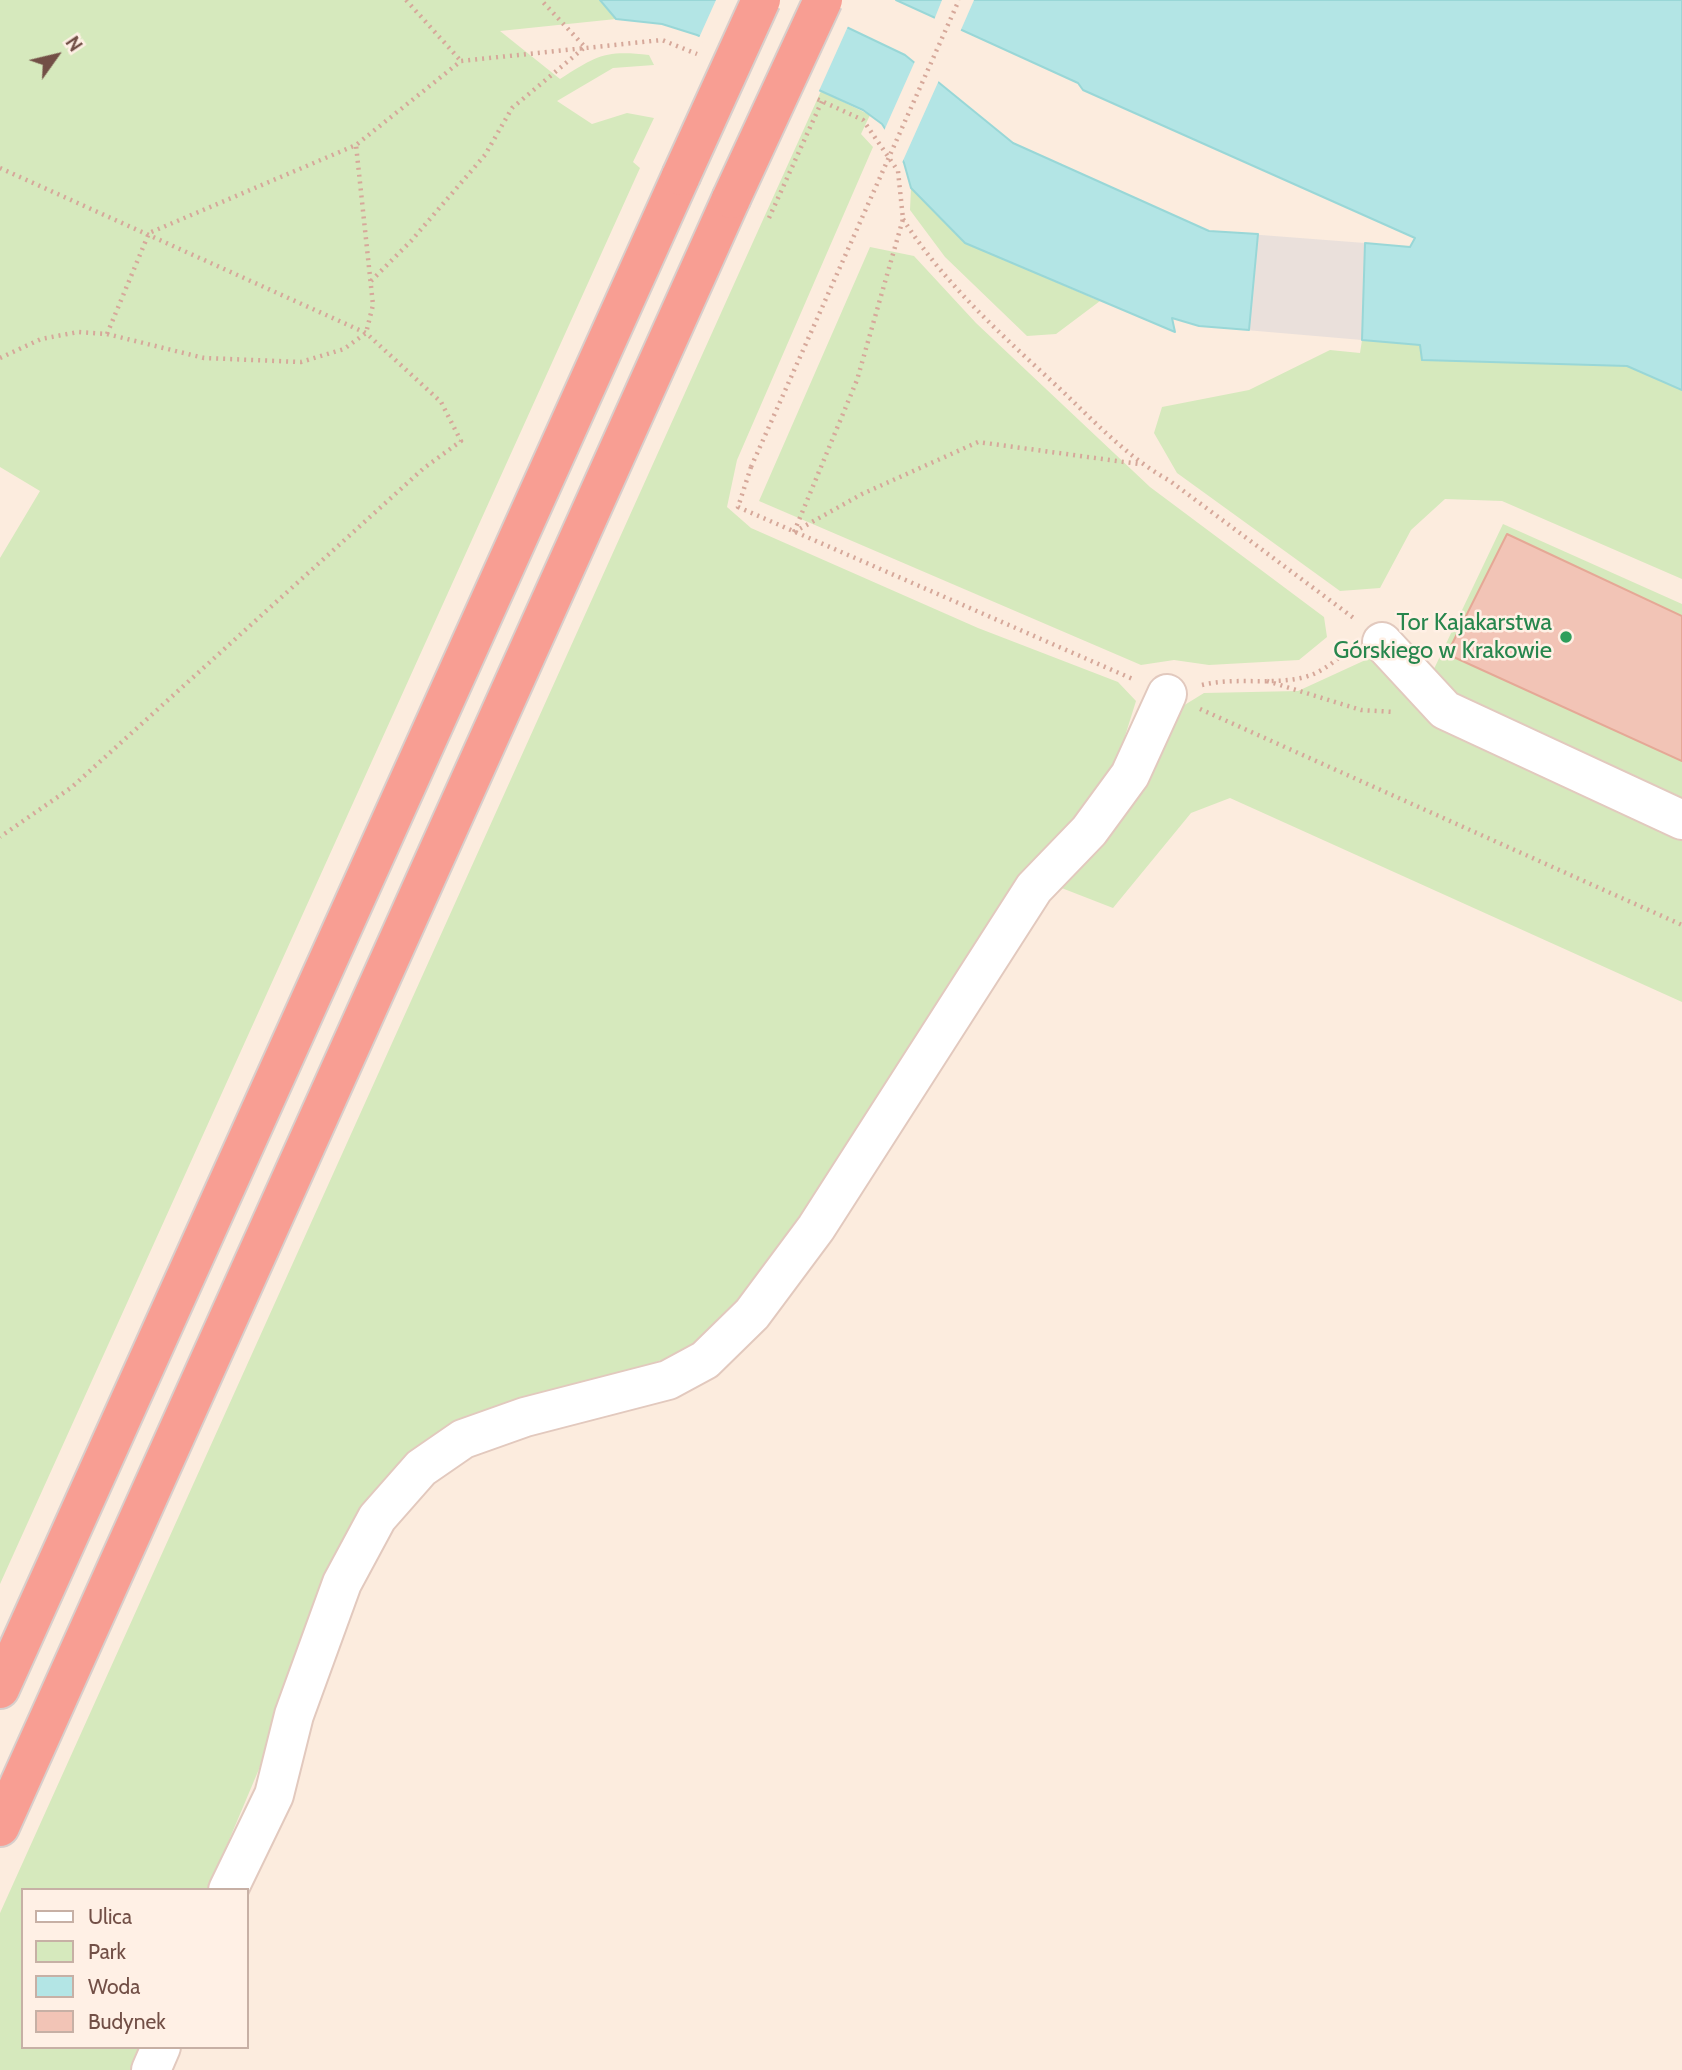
<!DOCTYPE html>
<html>
<head>
<meta charset="utf-8">
<style>
  body { margin:0 }
  #map { position:relative; width:1682px; height:2070px; overflow:hidden; background:#fcecde; font-family:Cabin,sans-serif }
  canvas { display:block }
  .legend { position:absolute; left:21px; top:1888px; width:228px; height:161px; box-sizing:border-box; background:#fff0e5; border:2px solid #c7b0a5; margin:0; padding:9px 12px; list-style:none; font-size:21px; color:#724f46 }
  .legend li { display:flex; align-items:center; gap:14px; height:35px }
  .legend b { width:35px; border:2px solid #c7b0a5 }
  .north { position:absolute; left:21px; top:21px; width:70px; height:70px; -webkit-text-stroke:5px #fff0e5; paint-order:stroke; rotate:56deg; font-size:19px; font-weight:700; line-height:28px; text-align:center; color:#724f46 }
  .north::after { content:''; display:block; margin:auto; width:24px; height:32px; background:#724f46; clip-path:polygon(50% 0,100% 100%,50% 72%,0 100%) }
</style>
</head>
<body>
<div id="map">
<canvas width="1682" height="2070"></canvas>
<ul class="legend">
<li><b style="height:9px;background:#fff"></b>Ulica</li>
<li><b style="height:19px;background:#d6e9bd"></b>Park</li>
<li><b style="height:19px;background:#b3e5e5"></b>Woda</li>
<li><b style="height:19px;background:#f2c4b6"></b>Budynek</li>
</ul>
<div class="north">N</div>
</div>
<script>
const g = document.querySelector('canvas').getContext('2d');
g.lineJoin = 'round';
function paint(path, color) {
  g.fillStyle = color;
  g.fill(path, 'evenodd');
}
function stroke(path, color, width, dash) {
  g.strokeStyle = color;
  g.lineWidth = width;
  g.lineCap = dash ? 'butt' : 'round';
  g.setLineDash(dash || []);
  g.stroke(path);
}
function write(font, color, halo, rows, align = 'center') {
  g.font = font + ' Cabin,sans-serif';
  g.lineWidth = 5;
  g.setLineDash([]);
  g.textBaseline = 'middle';
  g.strokeStyle = halo;
  g.fillStyle = color;
  for (const [text, x, y, turn = 0] of rows) {
    g.save();
    g.translate(x, y);
    g.rotate((+turn || 0) * Math.PI / 180);
    g.textAlign = isNaN(turn) ? turn : align;
    if (halo) g.strokeText(text, 0, 0);
    g.fillText(text, 0, 0);
    g.restore();
  }
}
paint(new Path2D(`
  M1209,231l156,12 -3,97 -163,-14z`), '#eae0db');
paint(new Path2D(`
  M0,0h600l16,19 -116,12 60,48c37,-23 44,-29 89,-24l5,10 -41,3 -56,33 35,23 35,-11 27,5 -21,44 7,6 -640,1416v-1026l40,-67 -40,-24z
  M821,91l49,24 -9,19 12,13 -136,313 -10,47 24,21 227,100 140,54 18,19 -20,64 -372,537 -45,45 -256,89 -165,288 -70,166h-185v157h118l-9,23h-132v-157z
  M911,188l54,55 135,58 -44,33 -29,2 -82,-79 -35,-47z
  M870,247l44,9 62,67 174,164 174,130 3,20 -28,23 -90,5 -35,-5 -33,5 -382,-164z
  M1362,340l58,5 2,15 205,6 55,24v189l-180,-78 -57,-2 -34,31 -31,58 -40,3 -163,-118 -23,-40 8,-26 87,-17 81,-40 30,3z
  M1503,524l179,80v199l-227,-107 -22,-25z
  M1372,657l310,175v170l-452,-204 -39,15 -78,95 -72,-28 124,-163 39,-24 94,-2z`), '#d6e9bd');
const water = new Path2D(`
  M600,0h190l115,55 108,88 196,88 49,3 -9,96 -50,-4 -27,-8 3,14 -210,-89 -54,-55 -7,-25 -13,-25 -9,-14 -19,-14 -166,-75 -35,-11 -46,-5z
  M896,0h786v390l-55,-24 -205,-6 -2,-15 -58,-5 3,-97 45,4 5,-9 -332,-148 -5,-7z`);
paint(water, '#b3e5e5');
stroke(water, '#99d7d7', 2);
paint(new Path2D(`
  M716,0h82l51,24 -31,69 -120,-53z
  M942,0h32l-14,32 -26,-12z
  M916,59l24,19 -39,87 -18,-32z`), '#fcecde');
const building = new Path2D(`
  M1507,534l175,82v145l-235,-107z`);
paint(building, '#f2c4b6');
stroke(building, '#e5a896', 2);
const minor = new Path2D(`
  M1382,642l63,68 237,110
  M228,1890l46,-95 20,-80 48,-132 35,-65 44,-50 42,-29 62,-22 143,-37 37,-20 47,-46 64,-86 218,-340 55,-57 41,-56 37,-81
  M151,2070l10,-23`);
const highway = new Path2D(`
  M0,1689l681,-1513
  M0,1827l731,-1628`);
stroke(minor, '#e2c9be', 42);
stroke(highway, '#d8cecb', 42);
stroke(new Path2D(`
  M406,0l55,61
  M0,168l366,165 75,69 20,39 -37,27 -352,319 -72,50
  M769,218l53,-117
  M903,219c41,65 100,117 156,169 36,34 68,69 111,93l185,138
  M371,281l40,-40 74,-86 27,-47 73,-61 -44,-47
  M107,334l42,-101 207,-88 105,-84 201,-21 35,14
  M0,358l41,-19 37,-7 29,2 97,24 97,4 43,-13 22,-16 7,-28 -17,-160
  M751,467l-13,40 397,173
  M794,532l63,-152 46,-161 -5,-48 -35,-51 -46,-21
  M794,532l68,-38 116,-52 161,22
  M1267,681l94,29 33,2
  M1202,685c32,-8 66,0 99,-7 19,-4 33,-16 47,-28
  M1200,709l482,216`), '#d6a89a', 4.5, [2, 5]);
stroke(minor, '#fff', 38);
stroke(highway, '#f89e93', 38);
const highwayBridge = new Path2D(`
  M681,176l80,-176
  M731,199l92,-199`);
stroke(highwayBridge, '#d8cecb', 42, []);
stroke(new Path2D(`
  M751,467l208,-467`), '#d6a89a', 4.5, [2, 5]);
stroke(highwayBridge, '#f89e93', 38);
for (const [x, y, r, color] of [
  [1566,637,7,"#2e9e5b"]
]) {
  const dot = new Path2D();
  dot.arc(x, y, r, 0, 2 * Math.PI);
  g.fillStyle = color;
  g.fill(dot);
  stroke(dot, '#fff0e5', 2.5);
}
write('24px', '#27864d', '#fff0e5', [
  ["Tor Kajakarstwa",1552,623],
  ["Górskiego w Krakowie",1552,651]
], 'right');
</script>
</body>
</html>
